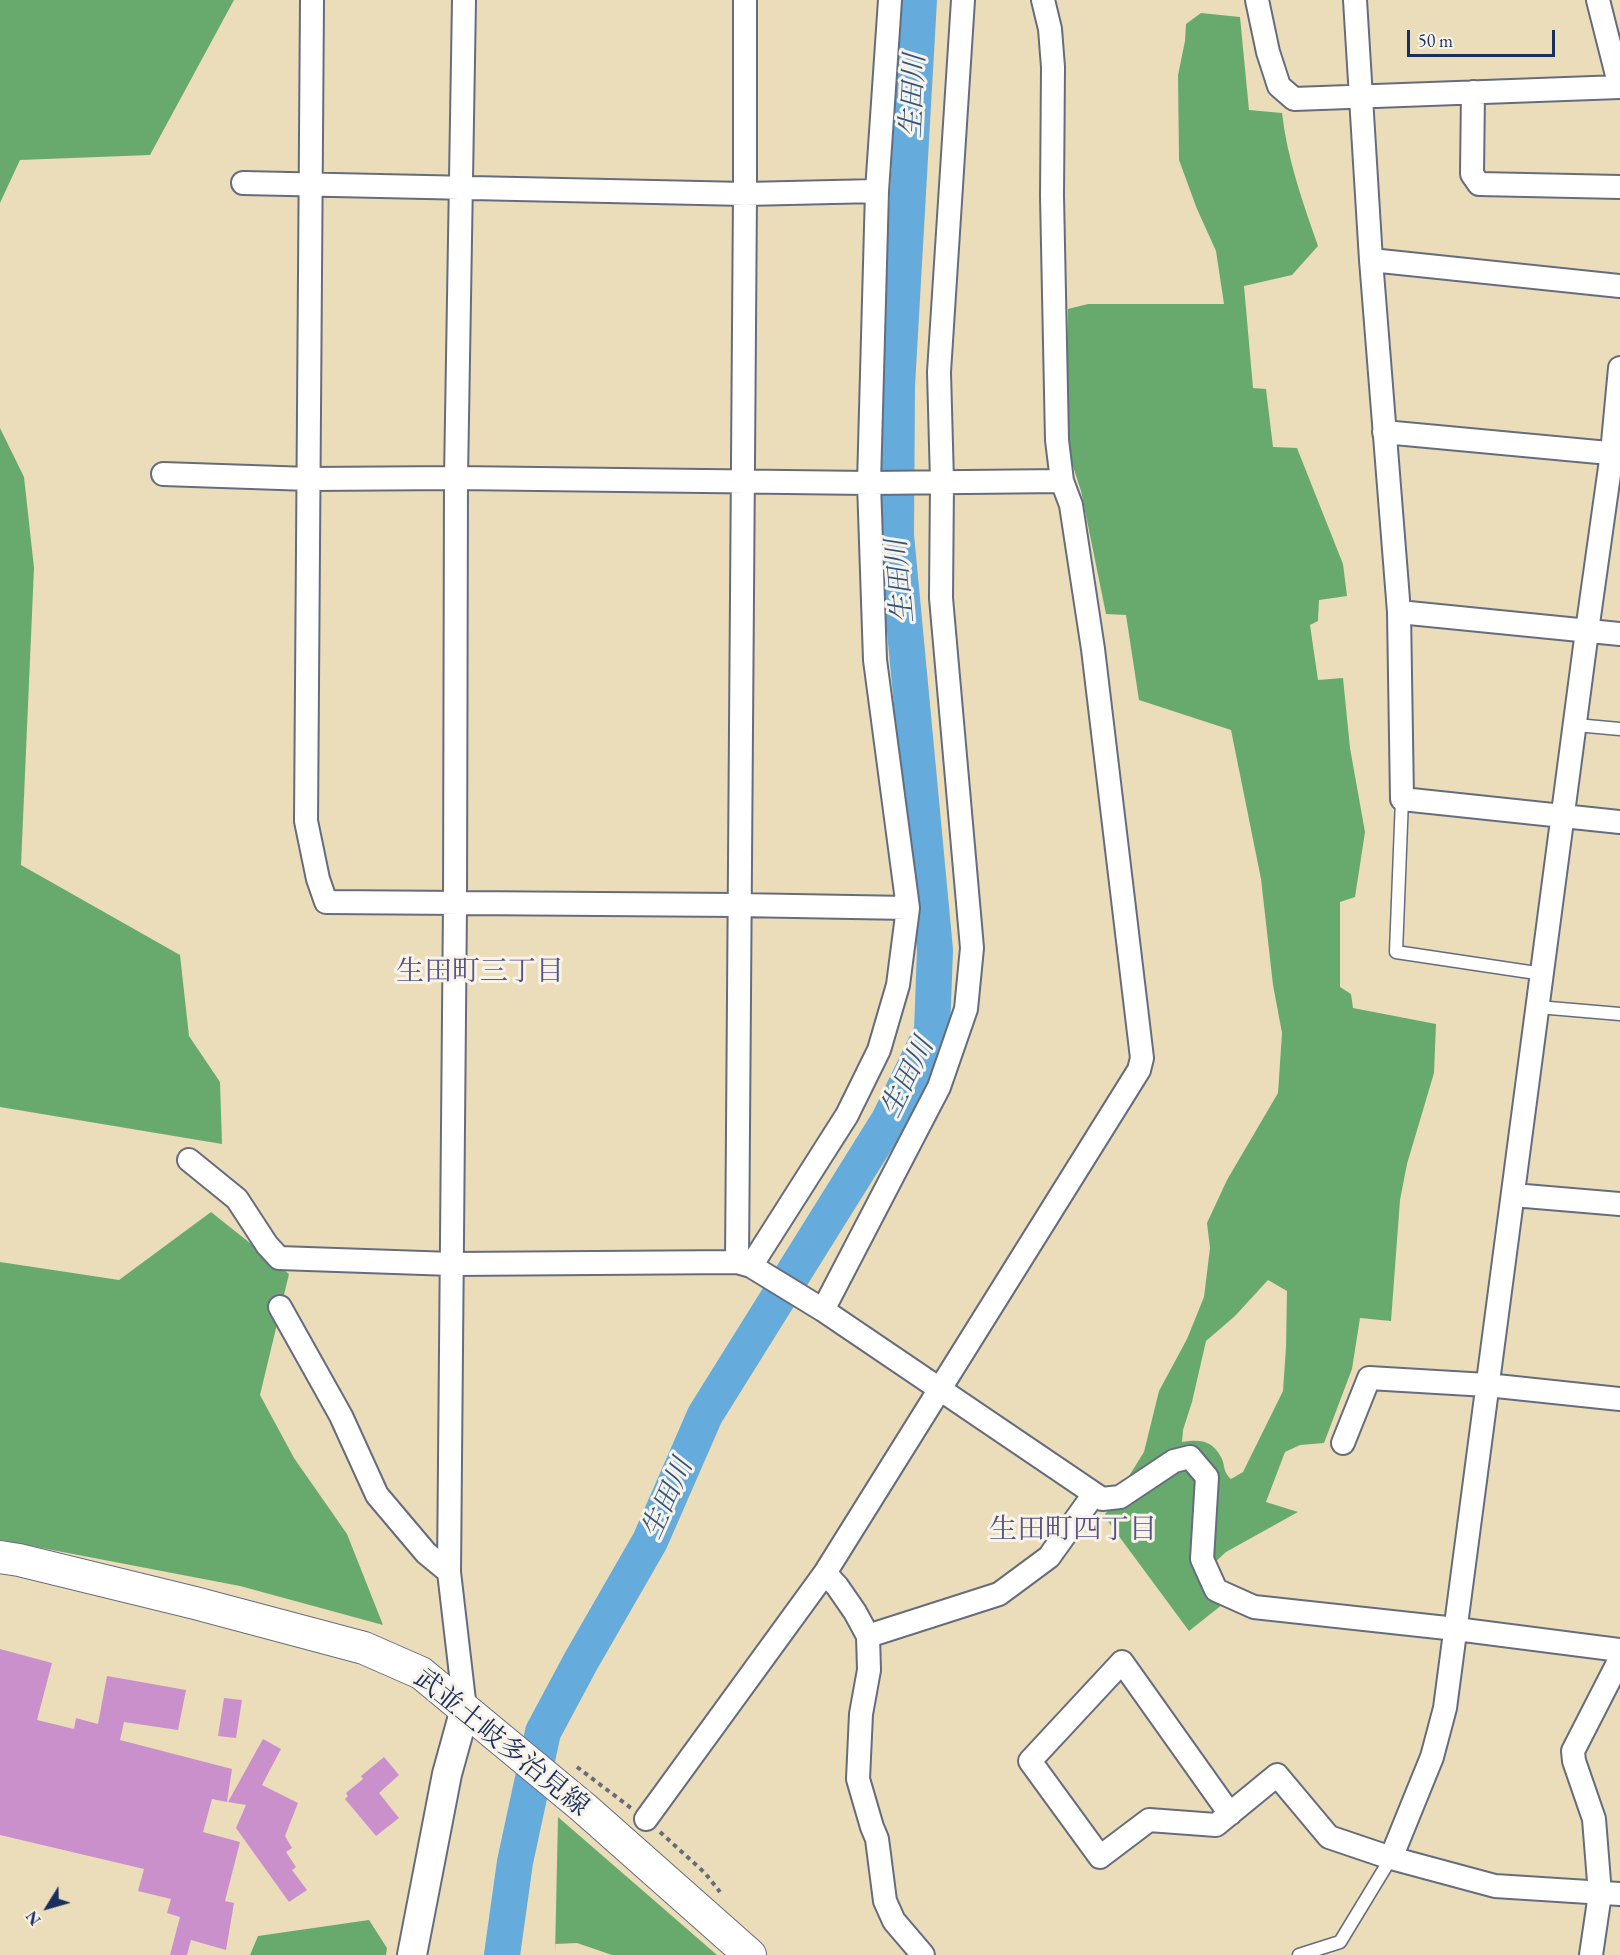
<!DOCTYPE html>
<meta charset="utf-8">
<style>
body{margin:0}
#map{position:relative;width:1620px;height:1955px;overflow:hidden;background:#ebddba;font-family:"EB Garamond",serif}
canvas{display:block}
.north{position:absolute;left:18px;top:1877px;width:60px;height:60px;-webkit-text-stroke:4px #f7f3e8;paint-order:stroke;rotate:233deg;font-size:16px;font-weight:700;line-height:24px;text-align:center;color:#1b2f5e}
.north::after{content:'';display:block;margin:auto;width:21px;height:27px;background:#1b2f5e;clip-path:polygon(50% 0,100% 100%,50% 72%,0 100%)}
.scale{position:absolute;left:1407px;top:30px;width:148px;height:27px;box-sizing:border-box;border:3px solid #1b2f5e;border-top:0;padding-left:8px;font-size:18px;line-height:21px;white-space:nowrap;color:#1b2f5e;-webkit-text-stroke:4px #f7f3e8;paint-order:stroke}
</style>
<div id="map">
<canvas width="1620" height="1955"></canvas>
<div class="north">N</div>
<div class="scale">50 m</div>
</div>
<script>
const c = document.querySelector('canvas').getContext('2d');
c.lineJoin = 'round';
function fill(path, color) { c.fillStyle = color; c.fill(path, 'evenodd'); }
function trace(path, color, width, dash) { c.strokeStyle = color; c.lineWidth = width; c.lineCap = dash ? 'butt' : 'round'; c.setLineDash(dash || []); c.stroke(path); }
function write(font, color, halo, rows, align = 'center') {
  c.font = font + ' "EB Garamond","Noto Serif JP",serif'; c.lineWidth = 6; c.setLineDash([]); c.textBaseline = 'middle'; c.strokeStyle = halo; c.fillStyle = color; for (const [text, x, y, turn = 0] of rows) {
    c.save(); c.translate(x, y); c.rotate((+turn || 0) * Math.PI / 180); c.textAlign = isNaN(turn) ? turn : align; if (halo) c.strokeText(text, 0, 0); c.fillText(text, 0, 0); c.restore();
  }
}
const forest = new Path2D(`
 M 0,0 L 234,0 L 150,155 L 20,160 L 0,203 Z
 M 1201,13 L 1240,17 L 1249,110 L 1282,113 C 1287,158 1303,203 1318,246 L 1292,275 L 1244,286 L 1253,388 L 1266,389 L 1273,447 L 1297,448 L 1343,564 L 1347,596 L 1319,600 L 1318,621 L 1310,625 L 1318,680 L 1343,678 L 1350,748 L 1365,832 L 1355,897 L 1340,902 L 1340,987 L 1351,994 L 1353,1008 L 1436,1024 L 1434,1073 L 1407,1164 L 1400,1200 L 1391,1321 L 1360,1318 L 1352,1369 L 1324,1443 L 1300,1445 L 1285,1452 L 1266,1502 L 1298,1512 L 1226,1552 L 1211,1566 L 1223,1583 L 1237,1593 L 1189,1631 L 1104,1516 L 1144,1452 L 1159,1391 L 1187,1339 L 1204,1297 L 1210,1248 L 1207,1223 L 1227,1180 L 1278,1093 L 1282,1033 L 1273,985 L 1261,879 L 1231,730 L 1139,700 L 1126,615 L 1106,614 L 1081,491 L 1067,448 L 1068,309 L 1088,304 L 1224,304 L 1216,251 L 1197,209 L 1179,160 L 1178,75 L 1185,41 L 1186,24 ZM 1268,1280 L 1287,1291 L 1286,1347 L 1283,1391 L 1243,1472 L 1231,1479 C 1222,1470 1226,1467 1221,1457 C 1212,1440 1200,1439 1182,1442 L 1183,1430 L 1192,1402 L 1206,1341 L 1235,1316 Z
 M 0,428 L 24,477 L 34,568 L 21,865 L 180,955 L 189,1036 L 220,1082 L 222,1144 L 0,1107 Z
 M 211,1212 L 289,1274 L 260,1395 L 294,1458 L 347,1534 L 383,1625 L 240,1586 L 0,1540 L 0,1262 L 119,1280 Z
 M 558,1817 L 717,1955 L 612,1955 L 577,1943 L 555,1944 L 555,1955 Z
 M 369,1920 L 387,1948 L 386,1955 L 250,1955 L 258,1936 Z`);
const river = new Path2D(`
 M 502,1955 L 515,1862 L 543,1732 L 581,1661 L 650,1541 L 705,1415 L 889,1120 L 932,1031 L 935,950 L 896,535 L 897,386 L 919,0`);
const building = new Path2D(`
 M 0,1649 L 52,1663 L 37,1720 L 74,1729 L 76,1718 L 98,1724 L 107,1676 L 186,1690 L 178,1730 L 124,1722 L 120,1740 L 232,1769 L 227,1802 L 212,1799 L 203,1832 L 240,1842 L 225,1901 L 234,1903 L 226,1950 L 191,1940 L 187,1955 L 170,1955 L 180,1917 L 167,1913 L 171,1899 L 138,1891 L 144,1869 L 0,1835 Z
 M 224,1698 L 242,1700 L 236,1738 L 218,1736 Z
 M 263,1739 L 281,1749 L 262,1785 L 298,1803 L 285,1836 L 292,1848 L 286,1852 L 296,1867 L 292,1870 L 307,1890 L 289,1902 L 236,1828 L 246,1805 L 228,1802 Z
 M 384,1757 L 399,1775 L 379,1793 L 399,1818 L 376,1836 L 345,1799 L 348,1796 L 346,1793 L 363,1779 L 361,1776 Z`);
const path = new Path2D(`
 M 577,1767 L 631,1808
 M 660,1832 L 705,1873 L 720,1892`);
const service = new Path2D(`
 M 1576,725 L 1620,729
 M 1402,799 L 1396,952 L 1543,974
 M 1538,1007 L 1620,1014
 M 1299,1955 L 1340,1942 L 1391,1858`);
const minor = new Path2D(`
 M 312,0 L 306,821 L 318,879 L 326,902 L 738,905 L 908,908
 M 464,0 L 456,478 L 455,904 L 449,1572 L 465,1709
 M 1257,0 L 1268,52 L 1279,86 L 1294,99 L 1620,87
 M 1355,0 L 1371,260 L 1399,612 L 1402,799 L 1620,822
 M 1598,0 L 1620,87
 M 1473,92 L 1472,174 L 1479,184 L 1620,187
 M 243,183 L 745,194 L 877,191
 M 1371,260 L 1620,286
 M 1384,432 L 1620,454
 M 163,474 L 309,479 L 456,478 L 869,483 L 1062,481
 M 1399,612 L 1620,634
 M 189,1160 L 237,1199 L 267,1245 L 279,1258 L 452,1264 L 737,1262 L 751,1266 L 823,1310 L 1102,1499 L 1120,1497 L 1174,1461 L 1190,1457 L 1207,1477 L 1202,1559 L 1216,1590 L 1254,1607 L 1456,1629 L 1620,1650
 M 1513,1195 L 1620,1204
 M 737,1262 L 745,194 L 745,0
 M 751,1266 L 847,1115 L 879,1050 L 898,985 L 908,908 L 875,660 L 869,483 L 877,191 L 890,0
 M 280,1307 L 341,1416 L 377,1495 L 426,1553 L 449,1572
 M 823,1310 L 939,1087 L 966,1009 L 972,948 L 941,598 L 942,481 L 939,372 L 963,0
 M 1343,1443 L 1369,1378 L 1487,1385 L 1620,1399
 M 825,1573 L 837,1586 L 855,1612 L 868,1636 L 869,1670 L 861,1714 L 858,1779 L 872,1827 L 877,1839 L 885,1901 L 894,1921 L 923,1955
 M 868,1636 L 999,1594 L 1049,1557 L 1094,1494
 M 1230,1814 L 1122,1662 L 1030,1761 L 1100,1857 L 1149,1820 L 1216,1825 L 1277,1775 L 1329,1837 L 1391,1858 L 1495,1886 L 1620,1894
 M 646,1819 L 825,1573 L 1139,1070 L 1142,1058 L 1093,649 L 1071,505 L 1062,481 L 1057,440 L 1052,196 L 1053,67 L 1050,29 L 1043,0
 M 1391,1858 L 1432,1757 L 1445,1708 L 1587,631 L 1612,453 L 1620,368
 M 1591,1955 L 1600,1894 L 1594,1819 L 1574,1761 L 1573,1751 L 1617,1665 L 1620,1651`);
const tertiary = new Path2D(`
 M 412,1955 L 447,1774 L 465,1709`);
const secondary = new Path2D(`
 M 0,1557 L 19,1560 L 195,1603 L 364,1648 L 421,1673 L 584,1808 L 750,1955`);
const streetNames = [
 ["武並土岐多治見線",501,1743,39]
];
const waterNames = [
 ["生田川",914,96,-87],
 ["生田川",901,581,-95],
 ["生田川",908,1078,-64],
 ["生田川",668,1499,-66]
];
const neighbourhoodNames = [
 ["生田町三丁目",480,972],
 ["生田町四丁目",1073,1530]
];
fill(forest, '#68aa6e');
trace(river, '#65abdb', 36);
fill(building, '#c990cc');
trace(service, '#646c7e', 15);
trace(minor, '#646c7e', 26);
trace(tertiary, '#646c7e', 32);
trace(secondary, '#646c7e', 34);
trace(path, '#646c7e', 4, [4.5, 4.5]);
trace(service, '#fff', 12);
trace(minor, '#fff', 22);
trace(tertiary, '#fff', 28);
trace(secondary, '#fff', 32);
write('27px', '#1b2f5e', '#f7f3e8', streetNames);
write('italic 28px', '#315484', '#f7f3e8', waterNames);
write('28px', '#585184', '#f7f3e8', neighbourhoodNames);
</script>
